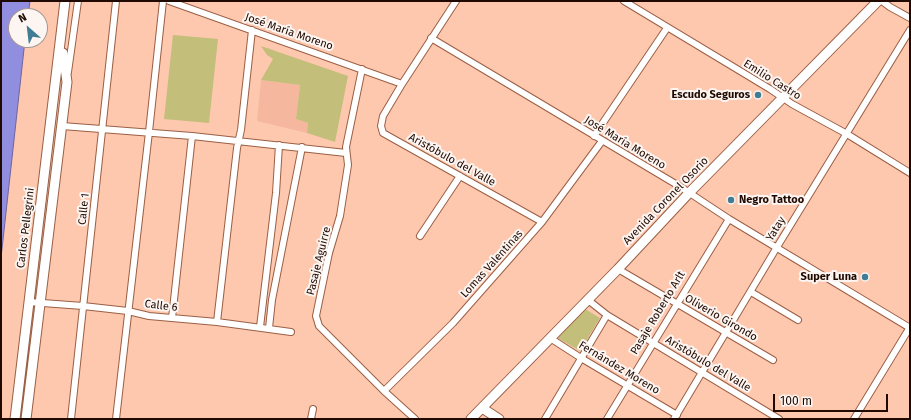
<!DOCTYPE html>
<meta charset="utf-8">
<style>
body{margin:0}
#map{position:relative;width:911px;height:420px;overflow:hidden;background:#fec8af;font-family:"Fira Sans",sans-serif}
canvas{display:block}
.frame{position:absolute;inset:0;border:2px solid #1f0901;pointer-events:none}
.north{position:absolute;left:8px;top:8px;width:40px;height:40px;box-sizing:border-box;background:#fcf5f1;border:1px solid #a49791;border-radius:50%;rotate:332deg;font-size:11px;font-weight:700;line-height:16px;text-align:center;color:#1f0901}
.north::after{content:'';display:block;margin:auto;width:14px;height:18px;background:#407d94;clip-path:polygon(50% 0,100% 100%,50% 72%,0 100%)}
.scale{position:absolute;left:773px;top:394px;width:115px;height:18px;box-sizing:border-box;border:2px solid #1f0901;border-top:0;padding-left:5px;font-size:12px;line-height:14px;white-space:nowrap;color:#1f0901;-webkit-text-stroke:3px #fcf5f1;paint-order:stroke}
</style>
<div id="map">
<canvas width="911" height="420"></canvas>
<div class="frame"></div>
<div class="north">N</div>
<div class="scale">100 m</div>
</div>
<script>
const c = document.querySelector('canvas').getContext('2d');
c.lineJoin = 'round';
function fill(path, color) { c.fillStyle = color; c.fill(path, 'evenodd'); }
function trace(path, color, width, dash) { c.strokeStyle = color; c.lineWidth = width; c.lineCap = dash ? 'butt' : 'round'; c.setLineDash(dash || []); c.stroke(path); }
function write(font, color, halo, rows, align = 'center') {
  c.font = font + ' "Fira Sans",sans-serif'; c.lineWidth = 4; c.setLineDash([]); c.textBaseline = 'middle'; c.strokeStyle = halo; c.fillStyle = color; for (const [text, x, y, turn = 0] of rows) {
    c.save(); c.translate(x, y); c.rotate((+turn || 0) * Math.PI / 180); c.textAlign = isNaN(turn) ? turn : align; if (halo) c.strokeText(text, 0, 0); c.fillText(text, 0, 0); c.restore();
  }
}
const built = new Path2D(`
 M 261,80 L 300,85 L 296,119 L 308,123 L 307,133 L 257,121 Z`);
const green = new Path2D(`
 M 173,35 L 218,39 L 209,123 L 164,119 Z
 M 261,46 L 348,76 L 335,142 L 307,133 L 308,123 L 296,119 L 300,85 L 261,80 L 273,59 L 267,55 Z
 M 585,309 L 600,318 L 580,351 L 556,337 Z`);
const water = new Path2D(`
 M 1,1 L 30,1 L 28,16 L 16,16 L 16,40 L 25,40 L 1,258 Z`);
const street = new Path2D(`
 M 169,1 L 402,84
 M 456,1 L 402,84 L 383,116 L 381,126 L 383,133 L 542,222
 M 624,1 L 770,89 L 792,104 L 847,134 L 910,173
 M 882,1 L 890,7 L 910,18
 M 431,38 L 679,186 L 729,219 L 910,328
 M 362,69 L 346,147 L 348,165 L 340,216 L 329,253 L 316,316 L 319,326 L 384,391 L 415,419
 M 68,72 L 78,1
 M 62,126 L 192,136
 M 594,136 L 667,28
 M 420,236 L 460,176
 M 618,269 L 773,360
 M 751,292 L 798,320
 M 588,300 L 607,315 L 779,419
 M 29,302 L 83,306 L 128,311 L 149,316 L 217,322 L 291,332
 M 172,318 L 192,136 L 346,153
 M 217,322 L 237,148 L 241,130 L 252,30
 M 260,327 L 276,193 L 279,145
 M 269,328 L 272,300 L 302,147
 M 550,338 L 581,358 L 677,415
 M 384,391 L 453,323 L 542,222 L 602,141
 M 71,419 L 116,1
 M 116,419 L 149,132 L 163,1
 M 311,419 L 313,409
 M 545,419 L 607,315
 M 607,419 L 729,219
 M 674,419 L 777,247 L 910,30
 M 854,419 L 910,327`);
const secondary = new Path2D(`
 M 482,408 L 499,419
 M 15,419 L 65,1
 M 26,419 L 67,82 L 63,53
 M 471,419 L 618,269 L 689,193 L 878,1`);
const markers = [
 [758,95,4,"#407d94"],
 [731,200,4,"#407d94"],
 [865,277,4,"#407d94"]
];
const streetNames = [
 ["José María Moreno",289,32,19],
 ["Emilio Castro",772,80,32],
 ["José María Moreno",625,143,31],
 ["Aristóbulo del Valle",452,160,29],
 ["Avenida Coronel Osorio",666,201,-46],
 ["Calle 1",84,209,-84],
 ["Carlos Pellegrini",26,228,-83],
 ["Yatay",776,229,-58],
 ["Pasaje Aguirre",319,261,-76],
 ["Lomas Valentinas",492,264,-48],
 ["Calle 6",161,306,7],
 ["Pasaje Roberto Arlt",658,313,-59],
 ["Oliverio Girondo",721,318,30],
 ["Aristóbulo del Valle",708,364,31],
 ["Fernández Moreno",619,368,31]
];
const poiNames = [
 ["Escudo Seguros",750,95],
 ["Negro Tattoo",739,200,"left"],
 ["Super Luna",857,277]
];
fill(built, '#f5b89f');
fill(green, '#c3be7a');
fill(water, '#918ddf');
trace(water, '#6f659c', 1);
trace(street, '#9b5f44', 8);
trace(secondary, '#9b5f44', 11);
trace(street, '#fff', 6);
trace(secondary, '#fff', 9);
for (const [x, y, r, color] of markers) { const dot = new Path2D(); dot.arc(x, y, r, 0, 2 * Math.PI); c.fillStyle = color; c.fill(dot); trace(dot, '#fcf5f1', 1.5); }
write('11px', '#1f0901', '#fcf5f1', streetNames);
write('bold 11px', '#1f0901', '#fcf5f1', poiNames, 'right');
</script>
